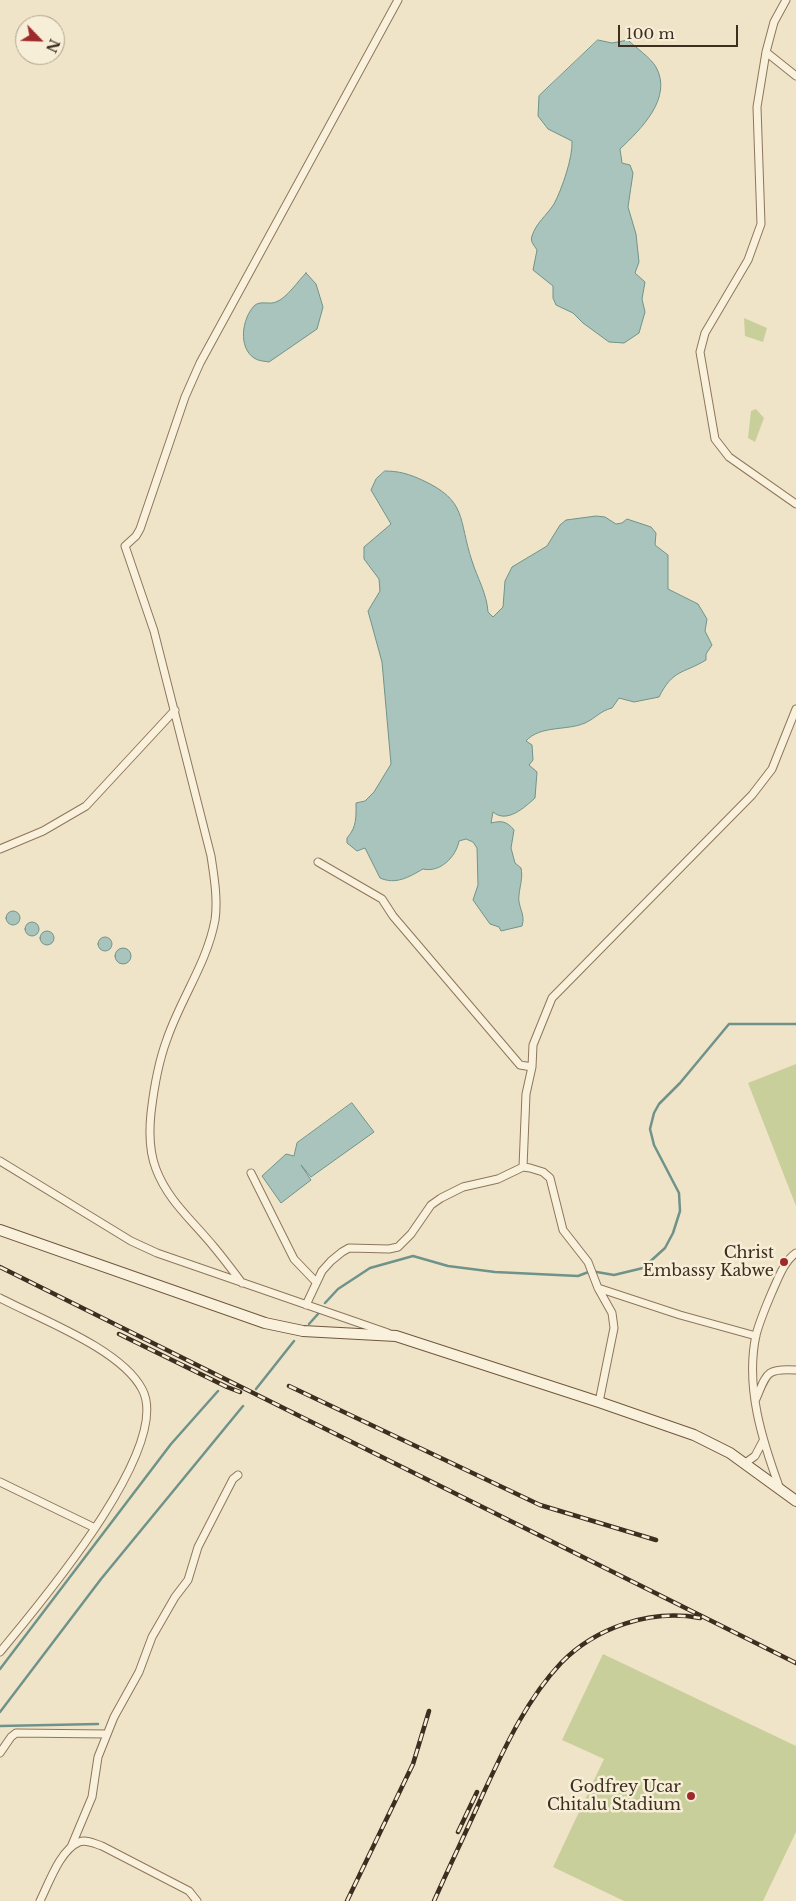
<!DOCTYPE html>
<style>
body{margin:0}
#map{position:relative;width:796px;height:1901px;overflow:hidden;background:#f0e4c8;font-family:"Libre Baskerville",serif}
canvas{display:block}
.north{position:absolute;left:15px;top:15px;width:50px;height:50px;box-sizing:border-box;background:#f7eed8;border:1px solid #ada18e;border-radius:50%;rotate:114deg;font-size:14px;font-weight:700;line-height:20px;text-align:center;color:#3d2e20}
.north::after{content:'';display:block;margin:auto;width:18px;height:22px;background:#9e2a2b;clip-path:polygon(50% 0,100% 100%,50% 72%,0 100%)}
.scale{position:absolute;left:618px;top:25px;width:120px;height:22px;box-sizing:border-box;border:2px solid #3d2e20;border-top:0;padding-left:6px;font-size:15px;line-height:18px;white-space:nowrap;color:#3d2e20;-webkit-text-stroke:4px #f7eed8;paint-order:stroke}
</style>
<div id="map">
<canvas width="796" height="1901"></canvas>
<div class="north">N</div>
<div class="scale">100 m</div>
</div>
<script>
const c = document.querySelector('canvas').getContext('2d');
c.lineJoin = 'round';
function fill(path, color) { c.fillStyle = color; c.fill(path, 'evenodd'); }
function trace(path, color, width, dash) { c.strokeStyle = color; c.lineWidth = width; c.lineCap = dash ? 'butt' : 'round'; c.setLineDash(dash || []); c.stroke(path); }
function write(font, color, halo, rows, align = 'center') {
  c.font = font + ' "Libre Baskerville",serif'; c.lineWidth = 5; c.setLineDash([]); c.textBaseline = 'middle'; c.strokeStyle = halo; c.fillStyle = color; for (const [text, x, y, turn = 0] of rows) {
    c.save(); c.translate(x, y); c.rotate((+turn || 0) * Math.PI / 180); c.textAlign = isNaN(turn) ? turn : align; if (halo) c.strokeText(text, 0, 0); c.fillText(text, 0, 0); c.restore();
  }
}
const green = new Path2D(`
 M 744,318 L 767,328 L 763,342 L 745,336 Z
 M 756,409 L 764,418 L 755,442 L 748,438 L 751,411 Z
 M 796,1064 L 796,1206 L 748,1083 Z
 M 603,1654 L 796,1746 L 796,1832 L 763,1901 L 624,1901 L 553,1867 L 604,1759 L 562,1740 Z`);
const water = new Path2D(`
 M 598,40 L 612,43 L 628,40 C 636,48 650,57 656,67 C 673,98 641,129 620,149 L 622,163 L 630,165 L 633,173 L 628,207 L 636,234 L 639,262 L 635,273 L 645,282 L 642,299 L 645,312 L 639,333 L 624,343 L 609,342 L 583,323 L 573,313 L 556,305 L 553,298 L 553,286 L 533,270 L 537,250 C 534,245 530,242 532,236 C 536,223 547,215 554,204 C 562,189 573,157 572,141 L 548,129 L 538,116 L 539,96 Z
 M 306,273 L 316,284 L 323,307 L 317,329 L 269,362 C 264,361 258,361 254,358 C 238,347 242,319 254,306 C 260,300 269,305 276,302 C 287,298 298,281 306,273 Z
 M 385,471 C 399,471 409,474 422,480 C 468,501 458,519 472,561 C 477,577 487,594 488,612 L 493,617 L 503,607 L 505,581 L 512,567 L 547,546 L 560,525 L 566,520 L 596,516 L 605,517 L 616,524 L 622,523 L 627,519 L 651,527 L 656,533 L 655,545 L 668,555 L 668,589 L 698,604 L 707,619 L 705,631 L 712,645 L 706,654 L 706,660 C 683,674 673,669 659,697 L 634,702 L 619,698 L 612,708 C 600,711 596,718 585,723 C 567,731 540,725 526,741 L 532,745 L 533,760 L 529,765 L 537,772 L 535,798 C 525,807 507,824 493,812 L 491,823 C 500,821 506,820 514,830 L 511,848 L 515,863 L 521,868 C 523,878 520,885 519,895 C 517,906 526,914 522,926 L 501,931 L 499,927 L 490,924 L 473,900 L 478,885 L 477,848 L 473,842 L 466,839 L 459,841 C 456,857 440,873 423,869 C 409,877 396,885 380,878 L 365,848 L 357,851 L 347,843 L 347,838 C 357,827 356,817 356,803 L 365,801 L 374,792 L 391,764 L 382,662 L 368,611 L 380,591 L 379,579 L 364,559 L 364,547 L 391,524 L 371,490 L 376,479 Z
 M6 918a7 7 0 1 1 14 0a7 7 0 1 1-14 0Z
 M25 929a7 7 0 1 1 14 0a7 7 0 1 1-14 0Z
 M40 938a7 7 0 1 1 14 0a7 7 0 1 1-14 0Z
 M98 944a7 7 0 1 1 14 0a7 7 0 1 1-14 0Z
 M115 956a8 8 0 1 1 16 0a8 8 0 1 1-16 0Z
 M 352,1103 L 374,1132 L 311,1177 L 301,1165 L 311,1180 L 281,1203 L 262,1176 L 286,1154 L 294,1156 L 297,1143 Z`);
const stream = new Path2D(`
 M 325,1303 L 338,1289 L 370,1268 L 413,1256 L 448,1266 L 495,1272 L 578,1276 L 591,1271 L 614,1275 L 643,1268 L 665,1248 L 673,1233 L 680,1211 L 679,1193 L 654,1145 L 650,1129 L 654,1113 L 659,1104 L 680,1083 L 729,1024 L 796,1024
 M 309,1324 L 318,1314
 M 256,1389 L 294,1341
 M 0,1669 L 171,1444 L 218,1391
 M 0,1712 L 101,1579 L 243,1406
 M 0,1726 L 98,1724`);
const street = new Path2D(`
 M 786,0 L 774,22 L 766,52 L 757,107 L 761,224 L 748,260 L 705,333 L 700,352 L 715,439 L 729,457 L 796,504
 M 766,52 L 796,76
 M 0,849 L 43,831 L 86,806 L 175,710
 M 318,862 L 382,899 L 393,916 L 520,1065 L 532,1067
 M 0,1161 L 131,1241 L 157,1253 L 388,1333
 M 523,1167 L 526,1094 L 532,1067 L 533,1045 L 552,998 L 752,795 L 772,769 L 796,709
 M 251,1173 L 294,1259 L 316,1282
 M 242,1283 C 233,1271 224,1259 214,1247 C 193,1221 168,1201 156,1169 C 149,1151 149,1132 151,1113 C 154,1087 158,1063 167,1039 C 181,998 207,963 215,920 C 218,899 214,876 211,856 L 154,631 L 125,546 L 136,536 L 140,529 L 185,397 L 200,363 L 398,0
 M 598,1288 L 680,1315 L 756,1336
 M 0,1298 C 40,1319 121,1349 142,1389 C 174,1447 37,1607 0,1652
 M 306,1305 L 322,1271 L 331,1261 L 342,1252 L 349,1248 L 389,1249 L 398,1247 L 411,1234 L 431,1205 L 441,1198 L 463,1187 L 498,1179 L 523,1167 L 530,1168 L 543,1172 L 550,1178 L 563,1230 L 588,1262 L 598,1288 L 612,1313 L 614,1328 L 599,1402
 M 756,1399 C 767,1373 766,1368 796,1370
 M 744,1464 L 755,1456 L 763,1441
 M 0,1482 L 95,1528
 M 780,1489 C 762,1440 745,1387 756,1335 C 760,1320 766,1306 772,1292 C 778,1279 784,1261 796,1253
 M 0,1753 L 11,1737 L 16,1733 L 107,1734
 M 71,1847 L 92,1797 L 98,1757 L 114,1717 L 139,1672 L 152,1637 L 175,1597 L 188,1580 L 198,1547 L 233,1479 L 238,1475
 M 40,1901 C 49,1883 60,1850 79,1842 C 87,1839 95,1844 102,1846 L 189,1891 L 197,1901`);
const secondary = new Path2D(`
 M 0,1230 L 265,1323 L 303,1331 L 396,1336 L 599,1402 L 694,1435 L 730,1453 L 796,1501`);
const rail = new Path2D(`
 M 0,1267 L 796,1663
 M 119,1334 L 227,1387 L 240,1392
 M 289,1386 L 540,1505 L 656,1540
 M 458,1832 L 477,1792
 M 347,1901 L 413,1764 L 429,1711
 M 434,1901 C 450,1865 467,1830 483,1794 C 504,1749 526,1700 561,1663 C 596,1627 651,1609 700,1618`);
const markers = [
 [784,1262,5,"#9e2a2b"],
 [691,1796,5,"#9e2a2b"]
];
const poiNames = [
 ["Christ",774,1253],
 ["Embassy Kabwe",774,1271],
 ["Godfrey Ucar",681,1787],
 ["Chitalu Stadium",681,1805]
];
fill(green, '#c9cf9b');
fill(water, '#a9c4bc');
trace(water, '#6f938a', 1);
trace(stream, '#6f938a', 2.5);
trace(street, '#8d765c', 9);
trace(secondary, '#6f573f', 12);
trace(street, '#faf1dc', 7);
trace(secondary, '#faf1dc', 10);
trace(rail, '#3d2e20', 4.5);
trace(rail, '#f7eed8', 2.5, [8]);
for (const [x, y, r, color] of markers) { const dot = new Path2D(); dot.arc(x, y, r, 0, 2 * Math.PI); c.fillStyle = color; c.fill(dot); trace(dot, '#f7eed8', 2); }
write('16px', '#3d2e20', '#f7eed8', poiNames, 'right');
</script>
